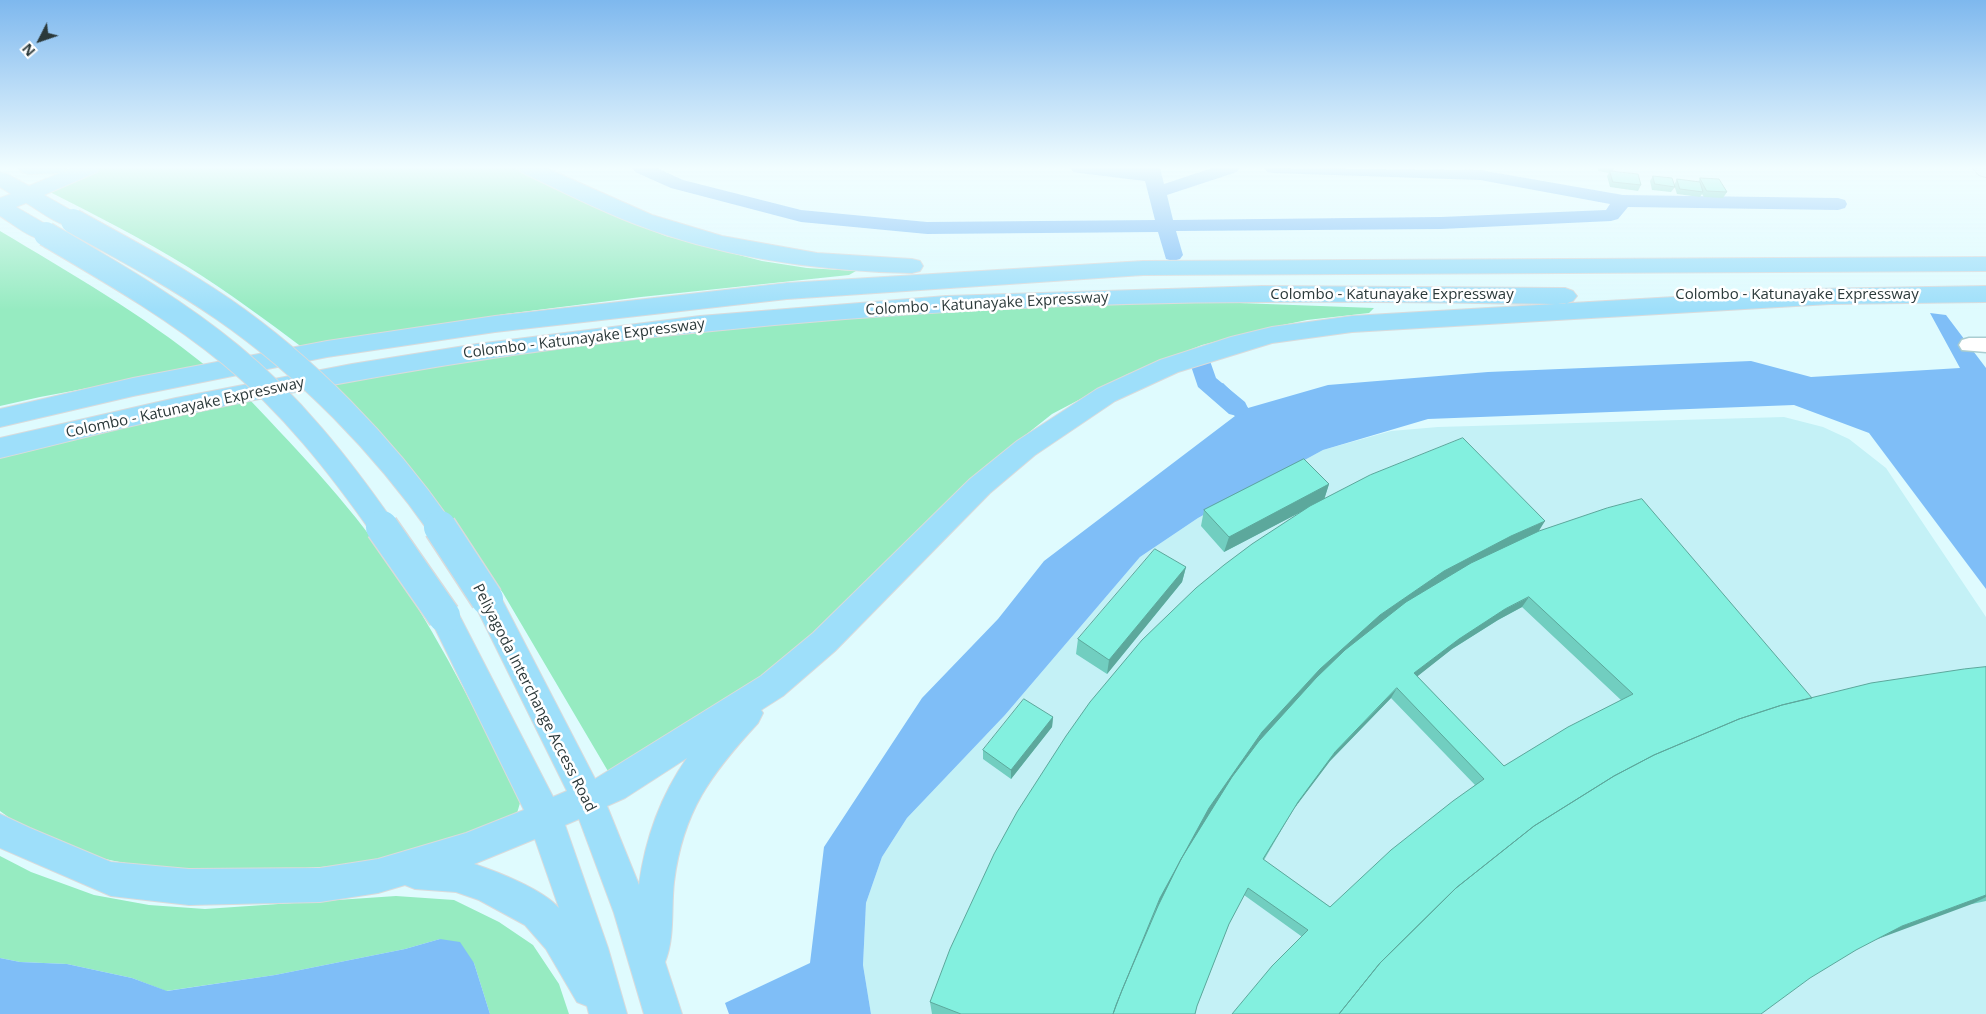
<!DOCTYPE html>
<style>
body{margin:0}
#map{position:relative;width:1986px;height:1014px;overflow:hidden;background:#dffbfe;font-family:"Open Sans",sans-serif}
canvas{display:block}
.north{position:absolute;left:15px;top:15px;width:50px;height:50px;-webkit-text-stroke:4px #fff;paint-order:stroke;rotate:229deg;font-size:14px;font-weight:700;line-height:20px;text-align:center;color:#2b393a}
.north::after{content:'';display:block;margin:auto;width:18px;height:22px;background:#2b393a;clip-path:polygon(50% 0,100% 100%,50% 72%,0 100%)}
</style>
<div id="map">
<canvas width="1986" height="1014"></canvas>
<div class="north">N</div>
</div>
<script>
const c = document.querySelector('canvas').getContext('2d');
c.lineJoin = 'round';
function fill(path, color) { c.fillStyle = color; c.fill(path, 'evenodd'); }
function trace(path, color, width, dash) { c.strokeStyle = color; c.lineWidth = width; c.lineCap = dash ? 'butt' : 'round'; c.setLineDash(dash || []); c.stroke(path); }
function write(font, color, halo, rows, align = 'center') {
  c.font = font + ' "Open Sans",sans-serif'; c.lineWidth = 5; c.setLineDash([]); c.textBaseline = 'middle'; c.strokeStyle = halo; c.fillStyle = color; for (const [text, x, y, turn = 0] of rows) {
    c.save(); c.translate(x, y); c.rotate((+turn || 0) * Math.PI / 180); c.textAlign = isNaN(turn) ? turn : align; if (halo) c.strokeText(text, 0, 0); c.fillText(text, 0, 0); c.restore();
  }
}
const built = new Path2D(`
 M 1784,417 L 1823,427 L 1849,439 L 1886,468 L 1986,617 L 1986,1014 L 871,1014 L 863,965 L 866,903 L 882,857 L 907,818 L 1005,715 L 1140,557 L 1198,518 L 1323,450 L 1391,431 L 1438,427 Z`);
const green = new Path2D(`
 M 101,168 L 514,168 L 608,212 L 666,236 L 762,261 L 807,268 L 856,271 L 849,275 L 641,297 L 505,314 L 303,348 C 266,320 228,292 188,267 C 143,239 95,215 48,191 L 70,179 Z
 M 0,231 C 70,273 142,314 206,366 L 40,397 L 0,406 Z
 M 1213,302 L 1374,308 L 1369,313 L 1307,320 L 1273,327 L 1202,345 L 1128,374 L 1052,414 L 964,484 L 778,672 L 612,778 L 503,593 L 471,548 L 327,382 L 663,332 L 1042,304 Z
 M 249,399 C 302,455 357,512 398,576 C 445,649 484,726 520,803 L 515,820 C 483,831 451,844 418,852 C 356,867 294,870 230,870 C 182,870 131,868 84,853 C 55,845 24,829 0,811 L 0,456 Z
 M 0,856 L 31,872 L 94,895 L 149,905 L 205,909 L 396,896 L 454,900 L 499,922 L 533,945 L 559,984 L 569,1014 L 490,1014 L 474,963 L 440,939 L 405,949 L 275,975 L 166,991 L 132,978 L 67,964 L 20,962 L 0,958 Z`);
const water = new Path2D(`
 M 1930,313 L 1946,315 L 1986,368 L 1986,589 L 1869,433 L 1794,405 L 1428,419 L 1323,450 L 1198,518 L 1140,557 L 1005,715 L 907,818 L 882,857 L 866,903 L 863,965 L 871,1014 L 729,1014 L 725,1003 L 810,963 L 824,847 L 922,698 L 998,619 L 1044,561 L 1235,416 L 1207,392 L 1223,383 L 1248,408 L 1328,385 L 1488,372 L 1751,361 L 1811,377 L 1960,368 Z
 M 440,939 L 460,942 L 474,963 L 490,1014 L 0,1014 L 0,958 L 20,962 L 67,964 L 132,978 L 167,991 L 275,975 L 405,949 Z`);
const canal = new Path2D(`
 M 632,168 L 657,168 L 683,180 L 801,210 L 927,222 L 1155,220 L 1145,181 L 1079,173 L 1073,172 L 1070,168 L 1160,168 L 1164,184 L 1212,168 L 1240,168 L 1237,172 L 1167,195 L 1173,220 L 1441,217 L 1606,210 L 1610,204 L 1480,180 L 1273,173 L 1267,172 L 1264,168 L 1480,170 L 1623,195 L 1838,198 L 1845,200 L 1847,204 L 1845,208 L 1838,210 L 1628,207 L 1618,219 L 1611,221 L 1441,229 L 1176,231 L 1183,255 L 1180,259 L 1173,261 L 1166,259 L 1158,232 L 927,234 L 801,222 L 671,188 L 635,172 Z
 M 1202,359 L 1210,361 L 1216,378 L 1245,402 L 1248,408 L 1245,414 L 1237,416 L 1229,414 L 1198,387 L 1191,366 L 1194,361 Z`);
const street = new Path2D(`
 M 1969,338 L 1986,338 L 1986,352 L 1962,350 L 1959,345 L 1962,340 Z`);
const secondary = new Path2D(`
 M 1973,168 L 1986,168 L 1986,177 L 1979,175 Z`);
const highway = new Path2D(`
 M 19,168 L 66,168 L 64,172 L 71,168 L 100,168 L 97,172 L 44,195 L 81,216 L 84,221 L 81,226 C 62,230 42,212 26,203 L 16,207 L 54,229 L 57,234 L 54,239 C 35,244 15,225 0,216 L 0,198 L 11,194 L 0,187 L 0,172 L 7,174 L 29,186 L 60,173 L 29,174 L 22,172 Z
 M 518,168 L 546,168 L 652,215 L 722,236 L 817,253 L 912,259 L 920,261 L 923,266 L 920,271 L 912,273 C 818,271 723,258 635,224 C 596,209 559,190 521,172 Z
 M 1986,257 L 1986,271 L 1143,275 L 787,299 L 495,332 L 327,357 L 133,396 L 0,427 L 0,409 L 133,378 L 327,341 L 495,316 L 787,283 L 1143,261 Z
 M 1262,286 L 1565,288 L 1573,291 L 1577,296 L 1573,301 L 1565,304 C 1465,303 1364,301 1264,302 C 1076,302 888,313 702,332 C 526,349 350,379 177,416 C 118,428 59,444 0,458 L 0,438 L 176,398 L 352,364 L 477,344 L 700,316 L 946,296 Z
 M 1986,286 L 1986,302 L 1830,304 L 1352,332 L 1272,343 L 1178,372 L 1115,401 L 1035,455 L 990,493 L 835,651 L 783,696 L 761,710 L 763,713 L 758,723 C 711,774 683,811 674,882 C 671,908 675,938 665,962 L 682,1014 L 644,1014 L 614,913 L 579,819 L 565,825 L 608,948 L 627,1014 L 589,1014 L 587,1006 L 577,1002 L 546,949 L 525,925 L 479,900 L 456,892 L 415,889 L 405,885 L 378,893 L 320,902 L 189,905 L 111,896 L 0,848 L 0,814 L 30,828 L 111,862 L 189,869 L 320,868 L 378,859 L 466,833 L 524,810 L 429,616 L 433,607 L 444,604 L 455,607 L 553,797 L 567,791 L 472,599 L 477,590 L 487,587 L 497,590 L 595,779 L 761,676 L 813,633 L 970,479 L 1017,441 L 1097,389 L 1160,360 L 1231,337 L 1272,327 L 1352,316 L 1810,289 ZM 687,758 C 661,795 645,840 639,885 L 607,806 L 625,798 ZM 535,839 L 559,908 C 542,889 498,872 474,864 Z`);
const highwayBridgeFar1 = new Path2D(`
 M 73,221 C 124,249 175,276 223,309 C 307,367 383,445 441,528
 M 46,234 C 109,271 174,308 231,355 C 290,403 339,465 383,528`);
const highwayBridge = new Path2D(`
 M 382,527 L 444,616
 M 440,527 L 487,599`);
const wall = new Path2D(`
 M 1598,168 L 1614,168 L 1613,171 L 1641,185 L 1638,191 L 1610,187 L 1607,176 L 1609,173 L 1598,171 Z
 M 1653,176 L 1675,187 L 1671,192 L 1652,190 L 1650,181 Z
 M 1700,178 L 1727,192 L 1723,198 L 1704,197 L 1702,194 L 1700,197 L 1677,194 L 1674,185 L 1677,179 L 1698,182 Z
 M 1329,484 L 1324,499 L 1539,531 L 1812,698 L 1986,667 L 1986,901 L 1972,904 L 1301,936 L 1244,895 L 1229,924 L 1197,1006 L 1195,1014 L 932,1014 L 930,1002 L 1302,511 L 1224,552 L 1201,526 L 1204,510 ZM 1522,607 L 1621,700 L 1504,766 L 1417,676 L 1452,649 L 1498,620 ZM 1391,698 L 1475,785 L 1330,907 L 1264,860 L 1293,810 L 1330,761 Z
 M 1186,567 L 1182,582 L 1107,674 L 1076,654 L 1078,639 Z
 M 1053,717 L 1052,727 L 1011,779 L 983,759 L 983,750 Z`);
const shadedWall = new Path2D(`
 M 1329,484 L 1324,500 L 1224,552 L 1229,537 Z
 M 1545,521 L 1532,542 L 1155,913 L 1160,898 L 1209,808 L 1262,732 L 1320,669 L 1380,615 L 1444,571 L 1511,536 Z
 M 1186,567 L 1182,582 L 1107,674 L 1109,660 Z
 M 1529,597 L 1522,607 L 1498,620 L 1452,649 L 1409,683 L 1414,673 L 1459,639 L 1505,609 Z
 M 1397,688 L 1391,698 L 1330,761 L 1293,810 L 1259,867 L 1298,802 L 1335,752 Z
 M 1053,717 L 1052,727 L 1011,779 L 1011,770 Z
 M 1986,895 L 1986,897 L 1972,904 L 1875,940 L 1902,926 Z`);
const building = new Path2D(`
 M 1610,171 L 1638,174 L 1641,185 L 1613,182 Z
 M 1653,176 L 1672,178 L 1675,187 L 1655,184 Z
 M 1700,178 L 1719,179 L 1727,192 L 1707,191 Z
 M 1677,179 L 1700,182 L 1703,192 L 1680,189 Z
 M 1463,438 L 1545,521 L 1511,536 L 1444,571 L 1380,615 L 1320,669 L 1262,732 L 1209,808 L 1160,898 L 1116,1005 L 1113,1014 L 961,1014 L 930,1002 L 950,949 L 994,854 L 1017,812 L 1066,736 L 1090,702 L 1142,640 L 1196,588 L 1224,565 L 1252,544 L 1310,506 L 1370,475 Z
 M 1304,459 L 1329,484 L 1229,537 L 1204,510 Z
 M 1642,499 L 1812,698 L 1782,705 L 1739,719 L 1654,755 L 1614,776 L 1534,826 L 1456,888 L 1380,963 L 1339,1014 L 1232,1014 L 1272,966 L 1308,930 L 1248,888 L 1229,924 L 1197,1006 L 1195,1014 L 1113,1014 L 1122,990 L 1158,906 L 1181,859 L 1232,777 L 1259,741 L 1316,678 L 1345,650 L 1406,602 L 1471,563 L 1539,531 L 1607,508 ZM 1529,597 L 1633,694 L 1568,727 L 1504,766 L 1414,673 L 1459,639 L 1505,609 ZM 1397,688 L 1484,779 L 1453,801 L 1391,850 L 1330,907 L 1263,859 L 1298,802 L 1335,752 Z
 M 1155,549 L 1186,567 L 1109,660 L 1078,639 Z
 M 1986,667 L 1986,895 L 1902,926 L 1856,950 L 1810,978 L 1761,1014 L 1339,1014 L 1380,963 L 1456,888 L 1534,826 L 1614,776 L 1654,755 L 1739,719 L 1782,705 L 1871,683 L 1964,669 Z
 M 1024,699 L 1053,717 L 1011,770 L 983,750 Z`);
const streetNames = [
 ["Colombo - Katunayake Expressway",1392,295],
 ["Colombo - Katunayake Expressway",1797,295],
 ["Colombo - Katunayake Expressway",987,304,-3],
 ["Colombo - Katunayake Expressway",584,339,-7],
 ["Colombo - Katunayake Expressway",185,408,-12],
 ["Peliyagoda Interchange Access Road",534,698,63]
];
fill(built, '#c4f1f6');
fill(green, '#96ebc1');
fill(water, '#7fbef7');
fill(canal, '#7fbef7');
trace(street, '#aacdd1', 3);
trace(secondary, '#aacdd1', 2);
trace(highway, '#d9dbdc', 2);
fill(street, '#fff');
fill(secondary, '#e2f5fe');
fill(highway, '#9edffa');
trace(highwayBridgeFar1, '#d9dbdc', 26, []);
trace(highwayBridge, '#d9dbdc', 35, []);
trace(highwayBridgeFar1, '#9edffa', 24);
trace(highwayBridge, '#9edffa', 32);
fill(wall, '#71cec0');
fill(shadedWall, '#5ca89c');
fill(building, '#83f0df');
trace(building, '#5ca89c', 1);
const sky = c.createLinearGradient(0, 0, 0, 310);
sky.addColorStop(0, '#7eb8ee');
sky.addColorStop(0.54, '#f1fdff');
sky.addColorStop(1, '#f1fdff00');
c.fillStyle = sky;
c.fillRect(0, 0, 1986, 310);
write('15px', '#2b393a', '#fff', streetNames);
</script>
